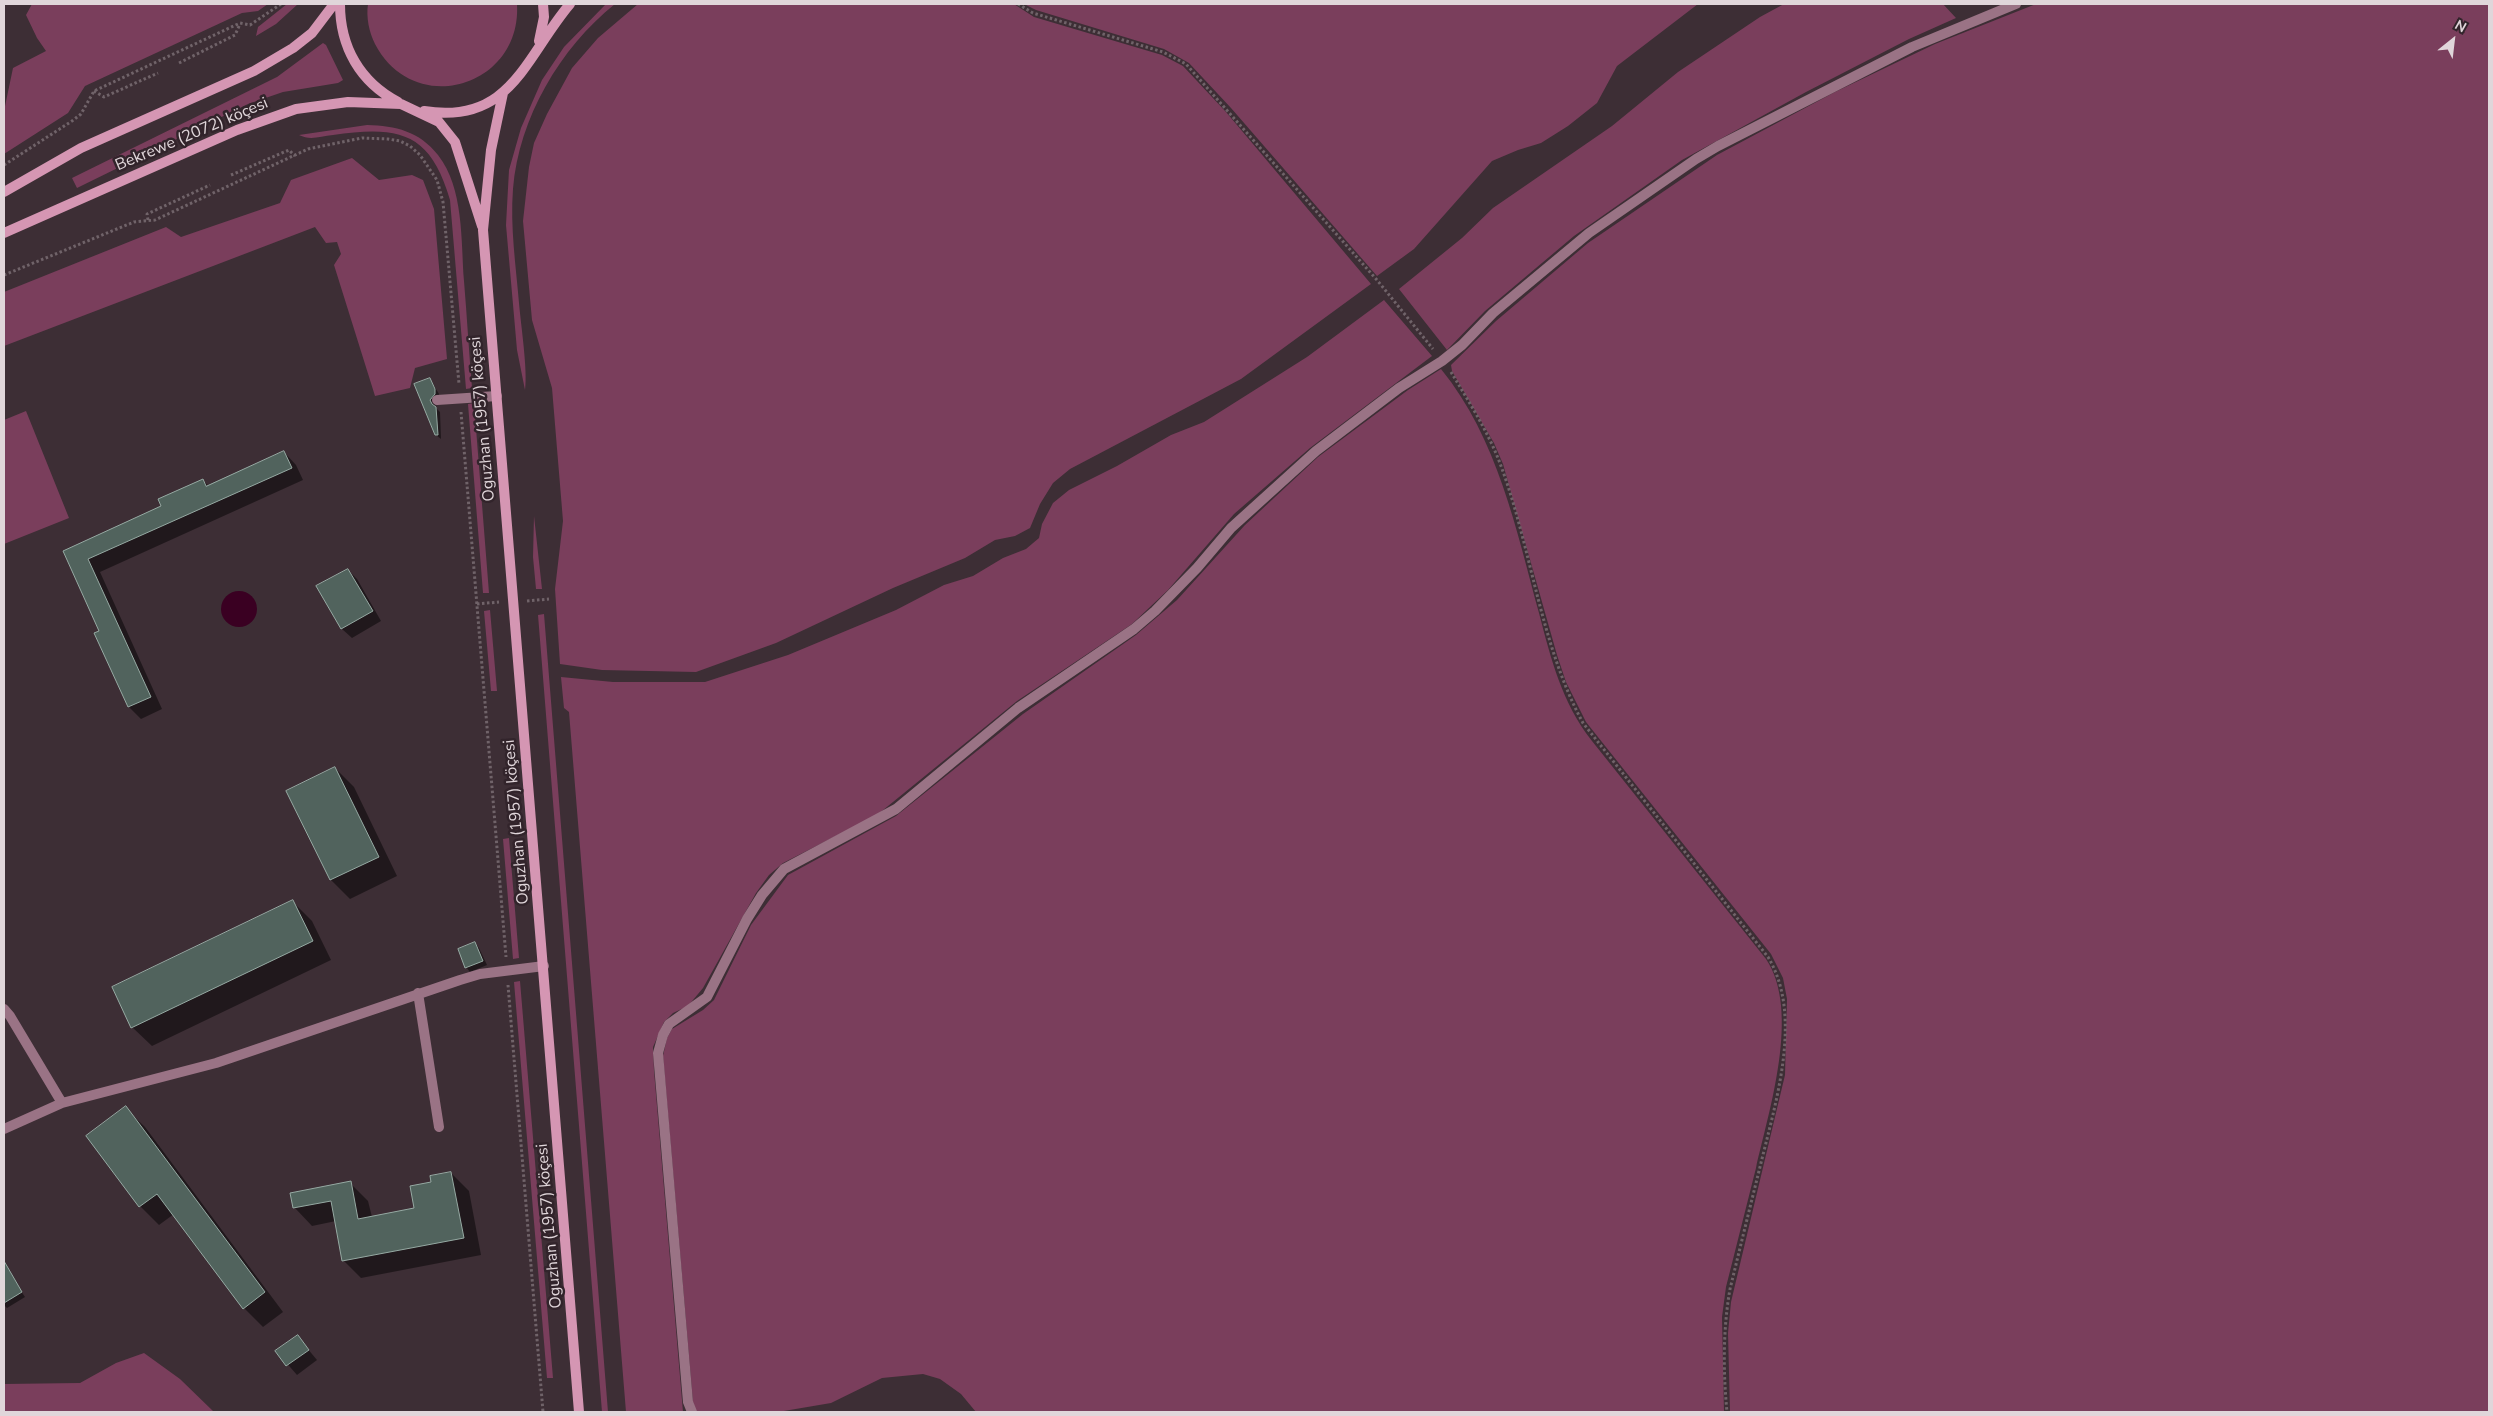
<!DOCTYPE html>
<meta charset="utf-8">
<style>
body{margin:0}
#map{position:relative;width:2493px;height:1416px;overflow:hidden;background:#3d2e35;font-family:"Nunito Sans",sans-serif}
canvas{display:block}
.frame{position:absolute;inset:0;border:5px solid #e0d6da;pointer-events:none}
.north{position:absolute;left:2428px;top:15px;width:50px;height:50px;-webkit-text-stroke:4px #32242b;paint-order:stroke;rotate:29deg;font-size:14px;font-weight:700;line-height:20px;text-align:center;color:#e0d6da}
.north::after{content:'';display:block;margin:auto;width:18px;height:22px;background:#e0d6da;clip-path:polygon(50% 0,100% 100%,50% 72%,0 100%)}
</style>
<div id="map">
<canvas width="2493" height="1416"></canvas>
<div class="frame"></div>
<div class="north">N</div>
</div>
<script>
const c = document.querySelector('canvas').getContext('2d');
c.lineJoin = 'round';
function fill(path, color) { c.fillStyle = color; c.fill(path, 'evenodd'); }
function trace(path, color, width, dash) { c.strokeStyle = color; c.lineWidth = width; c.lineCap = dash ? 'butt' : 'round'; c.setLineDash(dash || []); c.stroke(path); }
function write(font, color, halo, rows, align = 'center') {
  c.font = font + ' "Nunito Sans",sans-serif'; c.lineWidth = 5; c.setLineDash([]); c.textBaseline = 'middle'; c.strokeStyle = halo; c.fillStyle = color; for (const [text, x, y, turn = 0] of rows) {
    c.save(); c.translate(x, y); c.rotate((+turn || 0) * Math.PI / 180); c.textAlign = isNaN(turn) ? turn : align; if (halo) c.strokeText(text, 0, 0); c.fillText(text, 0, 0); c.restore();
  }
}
const green = new Path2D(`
 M 32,4 L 268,4 L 258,11 L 242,13 L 85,86 L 68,113 L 4,154 L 4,111 L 13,68 L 46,51 L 37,38 L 26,15 Z
 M 287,4 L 298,4 L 276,24 L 256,36 L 258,27 Z
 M 368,4 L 517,4 C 522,87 414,119 375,44 C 369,32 366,17 368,4 Z
 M 606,4 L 615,4 C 560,48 519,118 513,189 C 510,227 516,266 519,303 C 521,326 528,371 525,390 L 517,350 L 506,225 L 509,170 L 521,128 L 542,80 L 564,47 Z
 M 638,4 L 1014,4 L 1034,17 L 1162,55 L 1183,66 L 1226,112 L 1371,284 L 1241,379 L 1070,469 L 1053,483 L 1040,504 L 1030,528 L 1015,536 L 995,540 L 965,558 L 893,588 L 776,643 L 696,672 L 602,670 L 560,664 L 555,589 L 563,521 L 552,388 L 532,320 L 523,221 L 529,167 L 534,143 L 547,114 L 572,68 L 598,38 Z
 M 1024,4 L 1698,4 L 1617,66 L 1597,103 L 1568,126 L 1541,143 L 1518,150 L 1492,161 L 1414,249 L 1377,276 L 1231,108 L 1189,63 L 1164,49 L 1036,10 Z
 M 1784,4 L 1943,4 L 1956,18 L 1909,39 L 1806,92 L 1682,160 L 1574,236 L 1485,311 L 1447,350 L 1399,289 L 1462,238 L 1493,208 L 1612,126 L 1678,72 L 1760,17 Z
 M 2036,4 L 2489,4 L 2489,1412 L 1730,1412 L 1728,1333 L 1731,1302 L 1785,1075 L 1787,999 L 1783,978 L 1771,954 L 1586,722 L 1566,682 L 1557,655 L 1503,464 L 1494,443 L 1452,371 L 1451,365 L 1496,321 L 1588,243 L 1717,155 L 1835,92 L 1935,44 Z
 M 323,43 L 326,45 L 343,80 L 338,83 L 283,92 L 248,104 L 77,188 L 72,178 L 277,77 Z
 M 367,125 C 396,126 419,131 438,155 C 464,188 461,241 464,281 C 467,317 469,353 472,388 L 466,389 L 450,200 C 430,131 398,126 333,135 C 320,136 311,141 299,135 Z
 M 352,158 L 379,180 L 412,175 L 423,180 L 434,209 L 447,359 L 415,368 L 410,388 L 375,396 L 334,265 L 341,254 L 337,242 L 326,243 L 315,227 L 4,346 L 4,292 L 166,227 L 181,237 L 280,203 L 291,180 Z
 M 1384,300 L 1432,356 L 1310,448 L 1234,514 L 1168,590 L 1132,624 L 1017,701 L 877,815 L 783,863 L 769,875 L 756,893 L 703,988 L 688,1006 L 673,1013 L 664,1022 L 653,1047 L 654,1071 L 683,1412 L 626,1412 L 569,712 L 564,708 L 561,677 L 613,682 L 705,682 L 788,655 L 896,610 L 944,585 L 973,576 L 1003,558 L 1026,549 L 1039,538 L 1042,524 L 1053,503 L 1069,490 L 1117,466 L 1171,435 L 1204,422 L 1307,357 Z
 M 1441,369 C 1498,439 1516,529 1539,613 C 1551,659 1562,703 1592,741 L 1766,959 C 1801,1011 1769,1111 1756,1168 C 1746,1208 1736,1247 1726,1287 L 1722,1317 L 1724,1412 L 976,1412 L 961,1394 L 940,1379 L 923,1374 L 882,1378 L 831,1403 L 778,1412 L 696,1412 L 693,1402 L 663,1056 L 667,1038 L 672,1029 L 703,1010 L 714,1000 L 751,925 L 788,875 L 896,816 L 1023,714 L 1136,635 L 1177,600 L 1245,525 L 1318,457 L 1408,390 Z
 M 474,403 L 489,593 L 483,593 L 468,404 Z
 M 26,411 L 69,518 L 4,544 L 4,420 Z
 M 534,516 L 542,589 L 536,589 L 533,557 Z
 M 490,610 L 497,691 L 491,691 L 484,611 Z
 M 544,614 L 608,1412 L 602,1412 L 538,615 Z
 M 509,838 L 519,958 L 513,959 L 503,839 Z
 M 520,981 L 553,1378 L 547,1378 L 514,982 Z
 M 144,1353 L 180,1379 L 214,1412 L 4,1412 L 4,1384 L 80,1383 L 116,1363 Z`);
const water = new Path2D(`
 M221 609a18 18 0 1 1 36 0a18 18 0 1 1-36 0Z`);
const shadow = new Path2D(`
 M 430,379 L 439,394 L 439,398 L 434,406 L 440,412 L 441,439 L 436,435 L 416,385 Z
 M 284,452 L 296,465 L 303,480 L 100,572 L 162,709 L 141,719 L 129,707 L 96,634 L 101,631 L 64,551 L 163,507 L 203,481 L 209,486 Z
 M 348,570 L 357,579 L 381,621 L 352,638 L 342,629 L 318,587 Z
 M 335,768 L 354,787 L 397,876 L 350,899 L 331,880 L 288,791 Z
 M 293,902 L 312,921 L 331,960 L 152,1046 L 132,1027 Z
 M 475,943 L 479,948 L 487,965 L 470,972 L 466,967 Z
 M 125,1108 L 145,1127 L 283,1312 L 263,1327 L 244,1308 L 174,1214 L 159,1225 L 140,1206 Z
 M 451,1173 L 469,1191 L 481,1255 L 361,1278 L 343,1260 L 336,1221 L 312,1226 L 295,1208 L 292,1194 L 350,1183 L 368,1201 L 372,1217 L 415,1209 L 433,1183 Z
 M 13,1279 L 25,1297 L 7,1308 L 4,1305 L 4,1285 Z
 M 297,1336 L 317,1360 L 297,1375 L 277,1352 Z`);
const building = new Path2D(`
 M 430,378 L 435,389 L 435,394 L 430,400 L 432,404 L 436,407 L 438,435 L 435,435 L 414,384 Z
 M 284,451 L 292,468 L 88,559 L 151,697 L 128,707 L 94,633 L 99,631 L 63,551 L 161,506 L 158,499 L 203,479 L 206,486 Z
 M 348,569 L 373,611 L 341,629 L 316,586 Z
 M 335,767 L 379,857 L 330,880 L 286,791 Z
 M 293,900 L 313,941 L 131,1028 L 112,987 Z
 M 475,942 L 483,961 L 465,968 L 458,949 Z
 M 126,1106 L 265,1292 L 243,1309 L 157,1194 L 139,1207 L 86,1136 Z
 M 451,1172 L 464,1238 L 342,1261 L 331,1201 L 293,1208 L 290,1193 L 351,1181 L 358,1219 L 414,1208 L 410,1186 L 431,1182 L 430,1176 Z
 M 4,1261 L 22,1292 L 4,1303 Z
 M 298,1335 L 309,1350 L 286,1366 L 275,1351 Z`);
const path = new Path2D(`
 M 1018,4 L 1033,13 L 1163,52 L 1186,64 L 1377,280 L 1433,349
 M 179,63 L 235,35 L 240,24
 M 94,91 L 104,97 L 158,73
 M 4,165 L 72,121 L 81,114 L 94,91 L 240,23 L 250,25 L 281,4
 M 231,175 L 289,150 L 295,156
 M 148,220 L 147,214 L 210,185
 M 4,275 L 134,222 L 155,220 L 308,149 L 362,138 L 388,139 L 400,141 L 410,146 L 420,155 L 437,180 L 443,202 L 459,384
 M 1451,372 C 1469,402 1489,433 1501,466 C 1532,550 1540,644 1583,723 L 1768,957 C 1804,1016 1775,1104 1760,1167 C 1750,1207 1740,1248 1730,1289 C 1723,1329 1723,1371 1727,1412
 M 461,412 L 506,957
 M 527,601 L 549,599
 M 477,604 L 499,602
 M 508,985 L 543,1412`);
const lane = new Path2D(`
 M 437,400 L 497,396
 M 418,993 L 439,1127
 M 4,1009 L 10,1016 L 62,1103 L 216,1063 L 460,980 L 480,974 L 544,966
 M 4,1129 L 62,1103
 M 692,1412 L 688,1402 L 658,1053 L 663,1035 L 669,1024 L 707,997 L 747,919 L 762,895 L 784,869 L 896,809 L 1018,708 L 1134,629 L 1155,611 L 1197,568 L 1231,528 L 1316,451 L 1399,388 L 1442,361 L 1462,345 L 1493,313 L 1589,233 L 1696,159 L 1718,146 L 1912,47 L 2016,4`);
const secondary = new Path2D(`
 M 340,4 C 340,47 360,82 398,102
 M 539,41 L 544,17 L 543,4
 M 503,93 L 491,150 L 483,230 L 579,1412
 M 424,111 C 511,125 525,57 570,4
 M 4,192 L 81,148 L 254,71 L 293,48 L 312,33 L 334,4
 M 4,233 L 237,130 L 296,109 L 348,102 L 401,104 L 439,122 L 455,142 L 482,226`);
const streetNames = [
 ["Bekrewe (2072) köçesi",192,135,-23],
 ["Oguzhan (1957) köçesi",483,419,-95],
 ["Oguzhan (1957) köçesi",517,822,-95],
 ["Oguzhan (1957) köçesi",550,1226,-95]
];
fill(green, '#7a3e5c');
fill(water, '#3a0022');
fill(shadow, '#0007');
fill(building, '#51635d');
trace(building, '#96aaa3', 1);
trace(path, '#706369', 3, [2.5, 2.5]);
trace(lane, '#9a7385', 10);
trace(secondary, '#d596b3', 10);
write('16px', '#e0d6da', '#32242b', streetNames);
</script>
